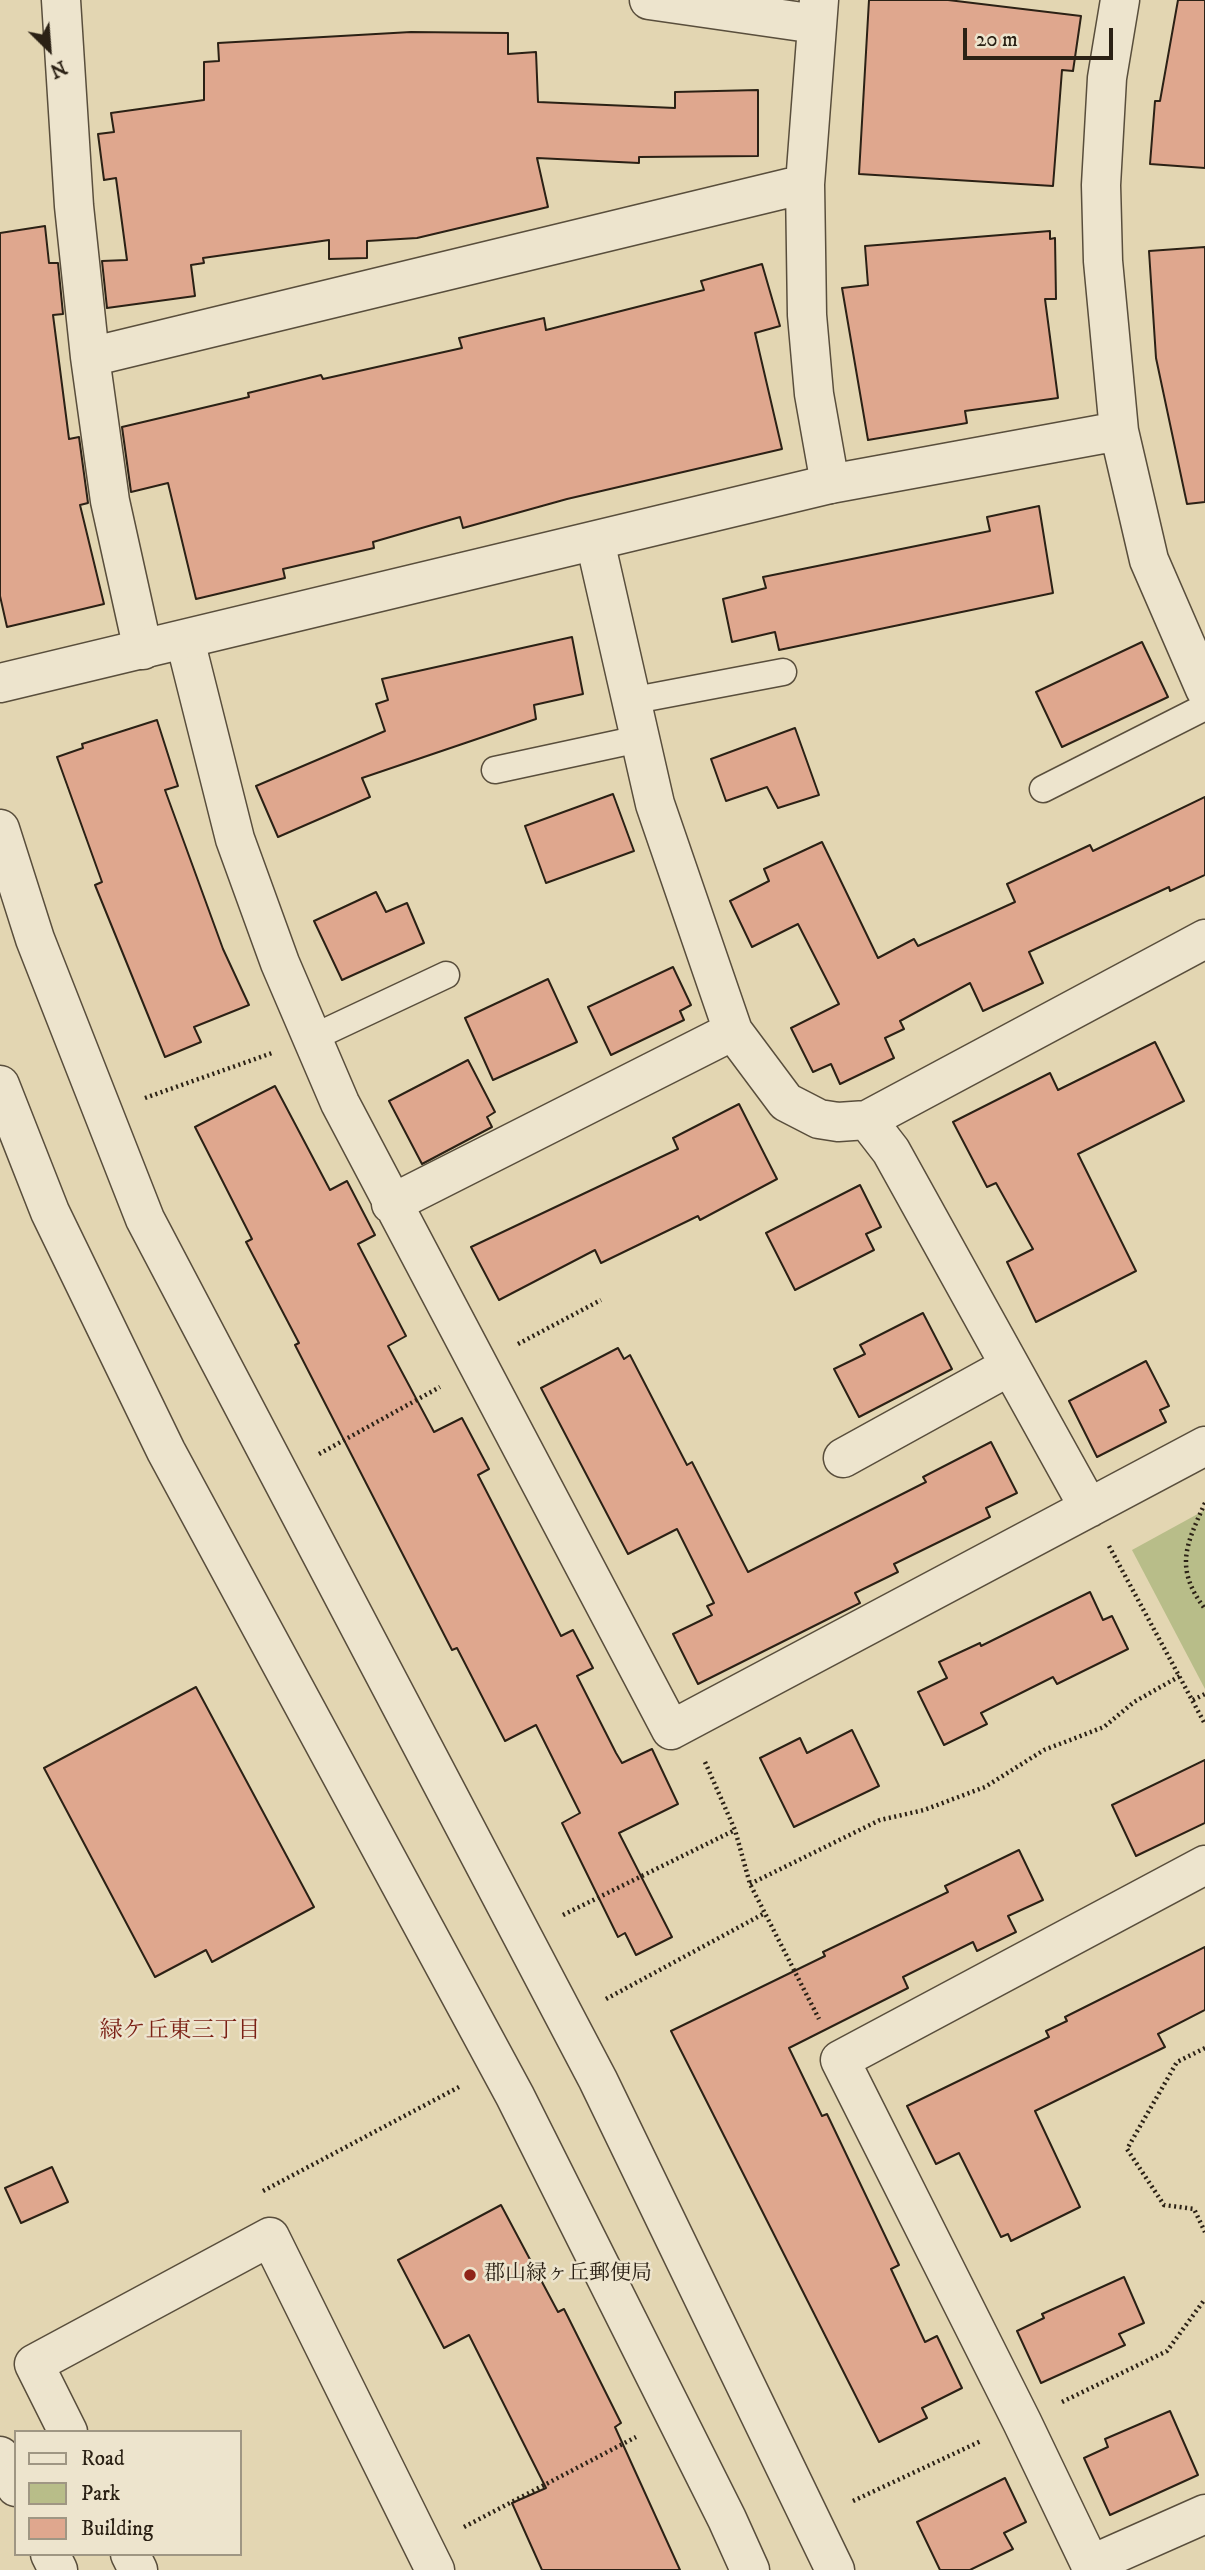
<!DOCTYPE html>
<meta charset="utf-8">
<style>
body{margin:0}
#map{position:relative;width:1205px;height:2570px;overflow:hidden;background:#e3d6b2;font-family:"IM FELL DW Pica",serif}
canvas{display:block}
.legend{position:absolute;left:14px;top:2430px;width:228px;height:126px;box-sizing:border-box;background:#ede4cd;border:2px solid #9f9683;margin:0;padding:9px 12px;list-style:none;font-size:21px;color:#2b2115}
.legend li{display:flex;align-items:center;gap:14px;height:35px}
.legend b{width:35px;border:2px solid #9f9683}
.north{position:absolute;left:14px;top:14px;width:70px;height:70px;-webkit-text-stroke:5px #ede4cd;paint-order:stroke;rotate:155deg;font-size:19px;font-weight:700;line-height:28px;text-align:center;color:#2b2115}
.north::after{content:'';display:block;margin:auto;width:24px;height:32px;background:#2b2115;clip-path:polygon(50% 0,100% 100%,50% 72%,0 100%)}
.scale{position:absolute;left:963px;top:28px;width:150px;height:32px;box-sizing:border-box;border:4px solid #2b2115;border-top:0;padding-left:9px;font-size:21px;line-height:24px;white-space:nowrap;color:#2b2115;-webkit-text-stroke:5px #ede4cd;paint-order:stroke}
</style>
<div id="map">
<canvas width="1205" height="2570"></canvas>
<ul class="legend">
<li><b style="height:9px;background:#ede4cd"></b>Road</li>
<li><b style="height:19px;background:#b8bd89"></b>Park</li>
<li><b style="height:19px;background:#dfa78e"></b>Building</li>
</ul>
<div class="north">N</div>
<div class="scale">20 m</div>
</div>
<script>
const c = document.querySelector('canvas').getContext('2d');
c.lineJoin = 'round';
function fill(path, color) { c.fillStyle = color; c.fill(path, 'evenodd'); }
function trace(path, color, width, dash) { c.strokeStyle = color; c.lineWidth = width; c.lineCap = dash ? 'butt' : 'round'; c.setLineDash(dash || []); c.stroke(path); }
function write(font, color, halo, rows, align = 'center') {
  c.font = font + ' "IM FELL DW Pica","Noto Serif JP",serif'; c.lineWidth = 5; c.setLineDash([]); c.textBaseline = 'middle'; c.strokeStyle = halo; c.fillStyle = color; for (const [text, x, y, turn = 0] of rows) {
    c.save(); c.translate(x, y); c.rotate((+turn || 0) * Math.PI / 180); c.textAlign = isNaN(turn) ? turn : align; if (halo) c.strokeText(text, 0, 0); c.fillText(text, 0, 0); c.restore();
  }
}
const green = new Path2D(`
 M 1205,1510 L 1205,1689 L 1132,1550 Z`);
const building = new Path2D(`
 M 869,0 L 948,0 L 1081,16 L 1073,71 L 1062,70 L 1053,186 L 859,174 Z
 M 1178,0 L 1205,0 L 1205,168 L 1150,164 L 1155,101 L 1160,101 Z
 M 411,32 L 508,33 L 508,54 L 536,52 L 538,102 L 675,108 L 675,92 L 758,90 L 758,156 L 639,157 L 639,163 L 537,158 L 548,207 L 417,238 L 367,241 L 367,258 L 329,259 L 329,240 L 203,258 L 204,263 L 191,265 L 195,296 L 107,308 L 102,261 L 127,260 L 116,178 L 104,180 L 98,134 L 114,132 L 111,113 L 204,100 L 204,62 L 219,61 L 218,43 Z
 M 45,226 L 49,263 L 58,263 L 63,314 L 53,315 L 69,439 L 79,437 L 88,503 L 80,505 L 104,604 L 7,627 L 0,596 L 0,233 Z
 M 1050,231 L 1050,239 L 1055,238 L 1056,299 L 1045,299 L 1058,398 L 965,411 L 967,423 L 868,440 L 842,288 L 868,285 L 865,246 Z
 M 1205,247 L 1205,502 L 1187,504 L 1156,358 L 1149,251 Z
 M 762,264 L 780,326 L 755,333 L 782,449 L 567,499 L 463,528 L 460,517 L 373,542 L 374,548 L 283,569 L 285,578 L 196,599 L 168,483 L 131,492 L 122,427 L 249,397 L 248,393 L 321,375 L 323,379 L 462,348 L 459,338 L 544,318 L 546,330 L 704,290 L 701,281 Z
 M 1039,506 L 1053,593 L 779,650 L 775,632 L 732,642 L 723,599 L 766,588 L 763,577 L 990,531 L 987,517 Z
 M 572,637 L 583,694 L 534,705 L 536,719 L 362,778 L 370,797 L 278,837 L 256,786 L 385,731 L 376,704 L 388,700 L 382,679 Z
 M 1142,642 L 1168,697 L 1062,747 L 1036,692 Z
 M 157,720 L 178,786 L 165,790 L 223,949 L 249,1005 L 194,1027 L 201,1042 L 165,1057 L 95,885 L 102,882 L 57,757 L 83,748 L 82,744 Z
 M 795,728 L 819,795 L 778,808 L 767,787 L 726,801 L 711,759 Z
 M 613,794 L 634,851 L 546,883 L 525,826 Z
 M 1205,797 L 1205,875 L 1170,891 L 1169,887 L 1029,952 L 1043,983 L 983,1011 L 970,983 L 900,1021 L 904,1029 L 885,1038 L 894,1058 L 840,1084 L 831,1064 L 813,1072 L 791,1028 L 839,1004 L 798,924 L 752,947 L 730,901 L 769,881 L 764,869 L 822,842 L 878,958 L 914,939 L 918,946 L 1015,902 L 1007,884 L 1090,845 L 1093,851 Z
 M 376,892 L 386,912 L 407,903 L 424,943 L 342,980 L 314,921 Z
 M 673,967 L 691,1005 L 680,1011 L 684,1020 L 611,1055 L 588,1007 Z
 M 548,979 L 577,1042 L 493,1080 L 465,1018 Z
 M 1155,1042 L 1184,1101 L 1078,1154 L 1136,1271 L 1036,1322 L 1007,1262 L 1033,1249 L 996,1183 L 987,1187 L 953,1122 L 1050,1073 L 1058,1090 Z
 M 468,1060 L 495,1112 L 487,1117 L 492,1127 L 422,1164 L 389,1101 Z
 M 275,1086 L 330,1190 L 347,1181 L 375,1235 L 358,1244 L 406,1336 L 388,1346 L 434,1432 L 462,1418 L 489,1469 L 478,1475 L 561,1636 L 573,1630 L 593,1668 L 577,1676 L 616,1753 L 622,1763 L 652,1749 L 678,1804 L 619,1833 L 672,1937 L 636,1955 L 625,1933 L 618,1937 L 562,1823 L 580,1813 L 536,1725 L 505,1741 L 457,1648 L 452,1650 L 295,1345 L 299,1343 L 246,1242 L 252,1239 L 195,1127 Z
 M 739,1104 L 777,1179 L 700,1220 L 698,1216 L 601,1263 L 595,1250 L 499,1300 L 471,1247 L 678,1149 L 673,1138 Z
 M 860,1185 L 881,1227 L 866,1234 L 874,1250 L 795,1290 L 766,1233 Z
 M 923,1313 L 952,1369 L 859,1417 L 834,1369 L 865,1354 L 860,1345 Z
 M 618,1348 L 624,1359 L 630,1355 L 687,1465 L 692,1462 L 748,1572 L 926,1482 L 923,1477 L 991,1442 L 1017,1493 L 986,1508 L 990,1517 L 894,1564 L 898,1572 L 855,1593 L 860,1603 L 698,1684 L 673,1634 L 712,1615 L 707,1606 L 714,1603 L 677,1529 L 628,1554 L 541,1388 Z
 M 1146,1361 L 1169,1406 L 1160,1410 L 1166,1422 L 1097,1457 L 1069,1401 Z
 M 1090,1592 L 1103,1620 L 1112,1616 L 1128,1649 L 1057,1684 L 1053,1677 L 981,1713 L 987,1724 L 944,1745 L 918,1692 L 947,1678 L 939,1662 L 980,1643 L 981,1646 Z
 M 196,1687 L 314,1907 L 212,1962 L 206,1950 L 155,1977 L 44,1768 Z
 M 852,1730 L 879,1786 L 794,1827 L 760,1758 L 800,1738 L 807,1753 Z
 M 1205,1760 L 1205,1823 L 1136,1856 L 1112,1805 Z
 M 1019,1850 L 1043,1900 L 1008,1916 L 1016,1932 L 977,1951 L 973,1942 L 903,1977 L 908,1988 L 789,2048 L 822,2116 L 827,2114 L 899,2265 L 891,2269 L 925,2342 L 937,2336 L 962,2388 L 922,2408 L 927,2418 L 879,2442 L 671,2031 L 825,1956 L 823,1952 L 948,1892 L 945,1886 Z
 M 1205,1947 L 1205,2010 L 1158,2034 L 1165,2047 L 1035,2111 L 1080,2207 L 1011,2241 L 1008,2234 L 1001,2237 L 959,2153 L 936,2164 L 907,2106 L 1049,2037 L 1046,2031 L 1067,2021 L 1065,2017 Z
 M 52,2167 L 68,2202 L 21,2223 L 5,2188 Z
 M 501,2205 L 558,2312 L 564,2309 L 621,2423 L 615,2427 L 680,2570 L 542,2570 L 512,2503 L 546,2488 L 469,2335 L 444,2348 L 398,2260 Z
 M 1124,2277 L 1144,2323 L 1119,2334 L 1125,2345 L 1041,2383 L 1017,2331 L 1044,2318 L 1042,2314 Z
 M 1170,2411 L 1198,2475 L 1110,2515 L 1084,2458 L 1108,2447 L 1105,2439 Z
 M 1005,2478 L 1026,2522 L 1004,2533 L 1013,2549 L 970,2570 L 940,2570 L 917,2522 Z`);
const path = new Path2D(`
 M 145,1098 L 272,1053
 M 518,1344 L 601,1300
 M 319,1454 L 440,1387
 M 1205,1503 C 1186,1545 1174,1568 1205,1609
 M 1109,1546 L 1205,1724
 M 1193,1700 L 1205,1694
 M 705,1762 L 735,1830 L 750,1884 L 819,2019
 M 750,1884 L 880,1820 L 924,1810 L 985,1787 L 1044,1750 L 1104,1727 L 1134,1702 L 1180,1676
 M 563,1915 L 735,1830
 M 606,1999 L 765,1913
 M 1205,2048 L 1177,2062 L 1127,2149 L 1164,2205 L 1194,2209 L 1205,2232
 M 263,2191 L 459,2087
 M 1062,2402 L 1167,2351 L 1205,2299
 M 853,2501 L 981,2441
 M 464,2527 L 636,2437`);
const service = new Path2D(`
 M 630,701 L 783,672
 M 495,770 L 639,739
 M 1043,789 L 1205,707
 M 312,1038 L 446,975`);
const minor = new Path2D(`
 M 61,0 L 74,206 L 90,357 L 110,501 L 143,650
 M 649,0 L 816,24
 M 819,0 L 805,184 L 807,315 L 814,394 L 830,484
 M 90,357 L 805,184
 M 595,541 L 655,804 L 733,1031 L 786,1102 L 819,1119 L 838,1122 L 867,1120 L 891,1151 L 1089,1508
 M 185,640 L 235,839 L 280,963 L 340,1103 L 671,1730 L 1205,1446
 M 867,1120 L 1205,939
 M 391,1204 L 733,1031
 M 843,1458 L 1008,1367
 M 68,2432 L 34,2364 L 270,2237 L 435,2570
 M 130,2554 L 138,2570
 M 1090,2565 L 1205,2514
 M 1093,2570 L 1022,2422 L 840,2060 L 1205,1865`);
const tertiary = new Path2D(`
 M 1120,0 L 1107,78 L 1101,185 L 1103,261 L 1119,431 L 1149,560 L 1205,689
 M 0,683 L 830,484 L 1119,431
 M 0,829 L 35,939 L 145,1219 L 598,2080 L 835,2570
 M 0,1085 L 50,1212 L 166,1451 L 515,2096 L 727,2519 L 750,2570
 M 0,2456 L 16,2487
 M 50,2554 L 58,2570`);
const markers = [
 [470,2275,7,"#8f2418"]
];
const poiNames = [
 ["郡山緑ヶ丘郵便局",484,2275]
];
const neighbourhoodNames = [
 ["緑ケ丘東三丁目",180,2032]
];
fill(green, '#b8bd89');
fill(building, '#dfa78e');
trace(building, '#2b2115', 2);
trace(service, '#594e3c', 29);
trace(minor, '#594e3c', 41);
trace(tertiary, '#594e3c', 41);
trace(path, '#2b2115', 4.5, [2, 3.5]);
trace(service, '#ede4cd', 26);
trace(minor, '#ede4cd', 38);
trace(tertiary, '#ede4cd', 38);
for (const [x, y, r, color] of markers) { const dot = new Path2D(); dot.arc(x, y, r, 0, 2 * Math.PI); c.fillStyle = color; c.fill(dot); trace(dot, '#ede4cd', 2.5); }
write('21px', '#2b2115', '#ede4cd', poiNames, 'left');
write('23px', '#7a1f14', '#ede4cd', neighbourhoodNames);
</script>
